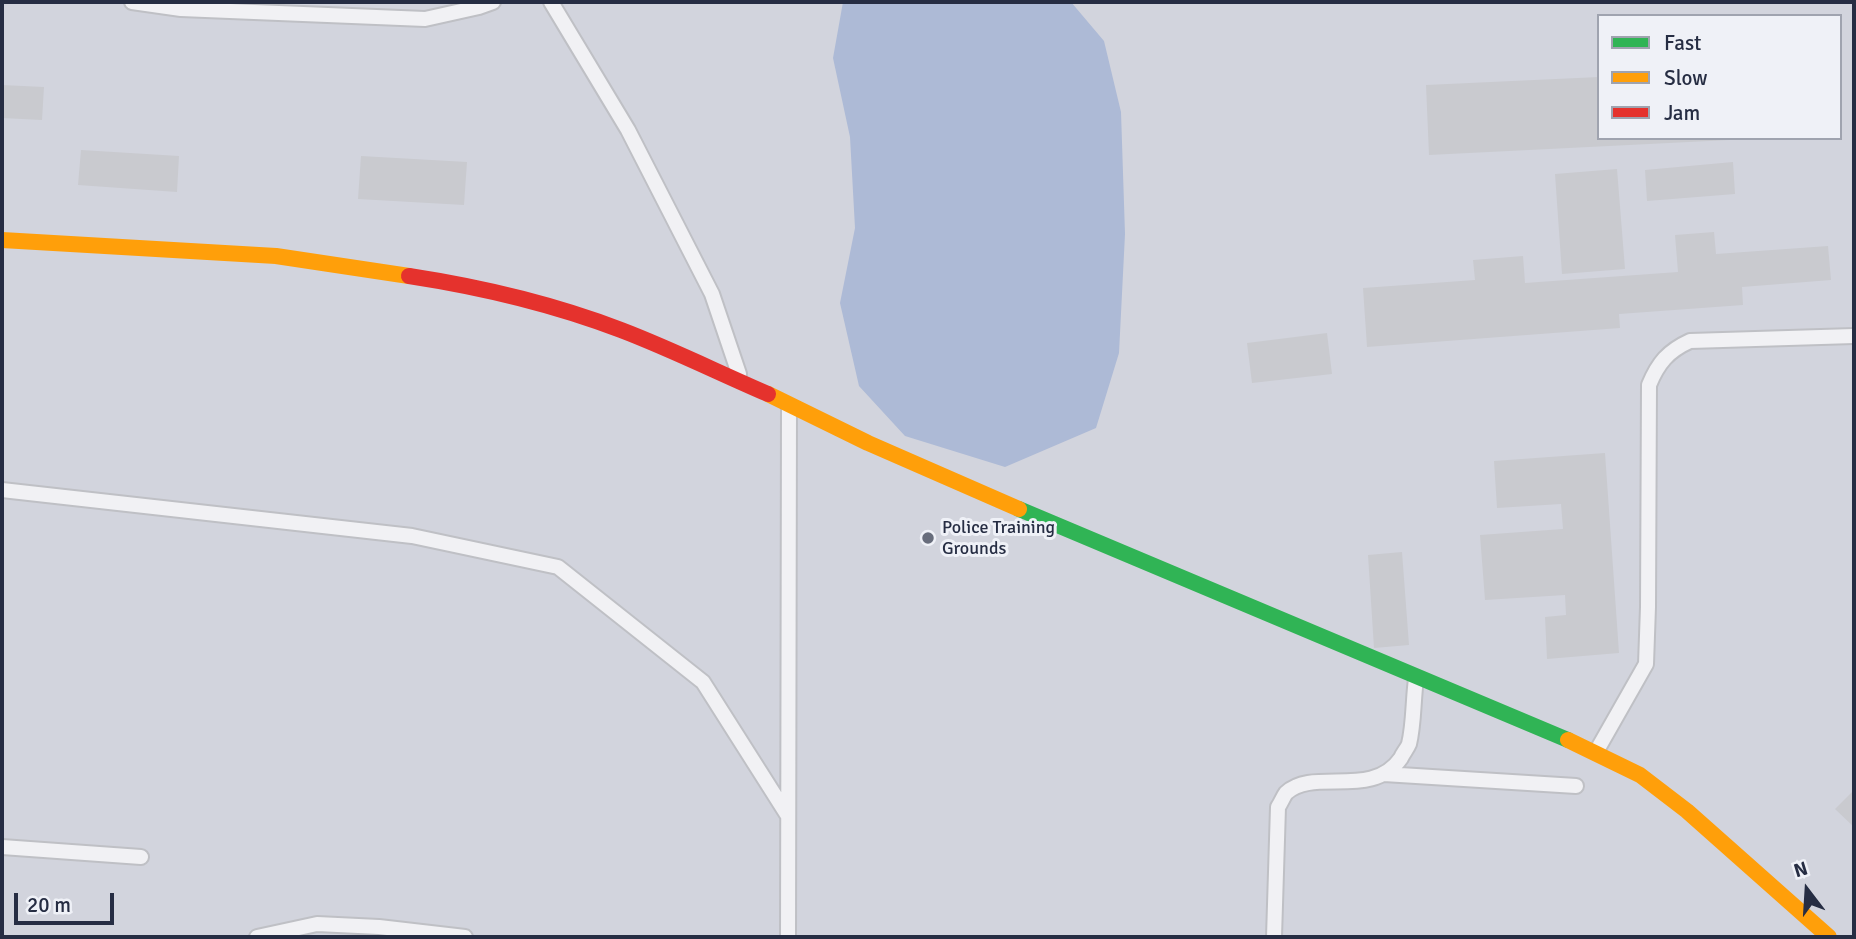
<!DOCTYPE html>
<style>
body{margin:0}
#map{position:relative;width:1856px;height:939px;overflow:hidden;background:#e2e3e7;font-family:Signika,sans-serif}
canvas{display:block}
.frame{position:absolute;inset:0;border:4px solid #262d43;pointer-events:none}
.legend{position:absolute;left:1597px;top:14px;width:245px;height:126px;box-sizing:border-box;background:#eff1f7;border:2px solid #9fa3af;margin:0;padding:9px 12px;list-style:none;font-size:21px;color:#262d43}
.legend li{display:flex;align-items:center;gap:14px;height:35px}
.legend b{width:35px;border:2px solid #9fa3af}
.north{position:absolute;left:1772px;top:855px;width:70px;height:70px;-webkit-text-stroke:5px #eff1f7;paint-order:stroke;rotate:343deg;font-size:19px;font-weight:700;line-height:28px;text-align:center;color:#262d43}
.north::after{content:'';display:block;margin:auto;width:24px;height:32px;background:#262d43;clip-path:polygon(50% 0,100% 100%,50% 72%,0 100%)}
.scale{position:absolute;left:14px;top:893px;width:100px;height:32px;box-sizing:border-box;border:4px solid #262d43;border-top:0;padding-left:9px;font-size:21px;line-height:24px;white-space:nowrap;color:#262d43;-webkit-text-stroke:5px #eff1f7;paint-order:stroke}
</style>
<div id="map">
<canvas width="1856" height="939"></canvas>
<div class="frame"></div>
<ul class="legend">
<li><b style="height:9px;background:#30b455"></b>Fast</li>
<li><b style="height:9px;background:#ff9f0a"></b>Slow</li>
<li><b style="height:9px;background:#e5322d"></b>Jam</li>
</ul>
<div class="north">N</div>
<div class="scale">20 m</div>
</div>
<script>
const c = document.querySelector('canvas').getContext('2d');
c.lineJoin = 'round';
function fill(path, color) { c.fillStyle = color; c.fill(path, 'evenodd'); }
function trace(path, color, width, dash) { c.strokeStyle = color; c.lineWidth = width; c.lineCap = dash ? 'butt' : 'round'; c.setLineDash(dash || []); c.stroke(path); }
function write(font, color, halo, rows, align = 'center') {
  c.font = font + ' Signika,sans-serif'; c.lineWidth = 6; c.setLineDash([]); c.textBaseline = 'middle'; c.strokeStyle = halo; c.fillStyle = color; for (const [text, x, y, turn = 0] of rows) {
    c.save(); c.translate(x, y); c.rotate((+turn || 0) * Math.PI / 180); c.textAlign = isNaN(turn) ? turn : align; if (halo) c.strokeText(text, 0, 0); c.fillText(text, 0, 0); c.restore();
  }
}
const built = new Path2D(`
 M 2,2 L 1854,2 L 1854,937 L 2,937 ZM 1599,16 L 1840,16 L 1840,138 L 1599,138 Z`);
const water = new Path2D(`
 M 843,2 L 1071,2 L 1104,41 L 1121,112 L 1125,234 L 1119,353 L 1096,428 L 1005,467 L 905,436 L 859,386 L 840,303 L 855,228 L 850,137 L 833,58 Z`);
const building = new Path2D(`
 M 1599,77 L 1599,138 L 1729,138 L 1729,140 L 1429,155 L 1426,85 Z
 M 2,85 L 44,87 L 42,120 L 2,118 Z
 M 81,150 L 179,156 L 177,192 L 78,185 Z
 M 361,156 L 467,162 L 464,205 L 358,199 Z
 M 1733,162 L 1735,194 L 1647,201 L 1645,170 Z
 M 1617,169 L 1625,269 L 1562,274 L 1555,174 Z
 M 1714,232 L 1716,254 L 1828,246 L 1831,280 L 1742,287 L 1743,305 L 1619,314 L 1620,328 L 1367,347 L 1363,288 L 1475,280 L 1473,260 L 1523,256 L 1525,283 L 1678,272 L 1675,235 Z
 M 1327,333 L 1332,374 L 1252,383 L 1247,343 Z
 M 1605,453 L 1619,653 L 1547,659 L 1545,617 L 1566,615 L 1565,595 L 1485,600 L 1480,535 L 1563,529 L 1561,504 L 1497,508 L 1494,461 Z
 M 1402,552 L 1409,645 L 1374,648 L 1368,555 Z
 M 1854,790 L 1854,827 L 1835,809 Z`);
const lane = new Path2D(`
 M 132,2 L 181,9 L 425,19 L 479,7 L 493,2
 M 551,2 L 628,130 L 712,294 L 739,374
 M 2,490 L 412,536 L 558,567 L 703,682 L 788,816
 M 1596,752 L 1646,664 L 1648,607 L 1649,385 C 1658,363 1668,351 1690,341 L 1854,336
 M 1384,774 L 1576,786
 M 2,847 L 141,857
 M 257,937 L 317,924 L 379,927 L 465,937
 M 788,937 L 789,408
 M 1274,937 L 1278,807 C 1281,803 1283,797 1286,793 C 1314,767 1372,800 1401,758 C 1403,753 1407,749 1409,744 C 1414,724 1413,700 1416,679`);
const fast = new Path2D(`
 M 1019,509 L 1568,740`);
const slow = new Path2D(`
 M 2,240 L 276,256 L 409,276
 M 768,394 L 868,443 L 1019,509
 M 1568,740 L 1640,775 L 1687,811 L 1829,937`);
const jam = new Path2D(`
 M 409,276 C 481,287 553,304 621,330 C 671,349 719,373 768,394`);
const markers = [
 [928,538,7,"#686d7c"]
];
const poiNames = [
 ["Police Training",942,528],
 ["Grounds",942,549]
];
fill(built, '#d2d4dd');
fill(water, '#adbad6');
fill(building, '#c9cacf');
trace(lane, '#bfc0c5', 18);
trace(lane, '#f1f1f4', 14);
trace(fast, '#30b455', 16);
trace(slow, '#ff9f0a', 16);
trace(jam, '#e5322d', 16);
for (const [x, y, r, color] of markers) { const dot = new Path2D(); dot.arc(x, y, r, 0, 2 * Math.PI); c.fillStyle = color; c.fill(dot); trace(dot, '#eff1f7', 2.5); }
write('18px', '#262d43', '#eff1f7', poiNames, 'left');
</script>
